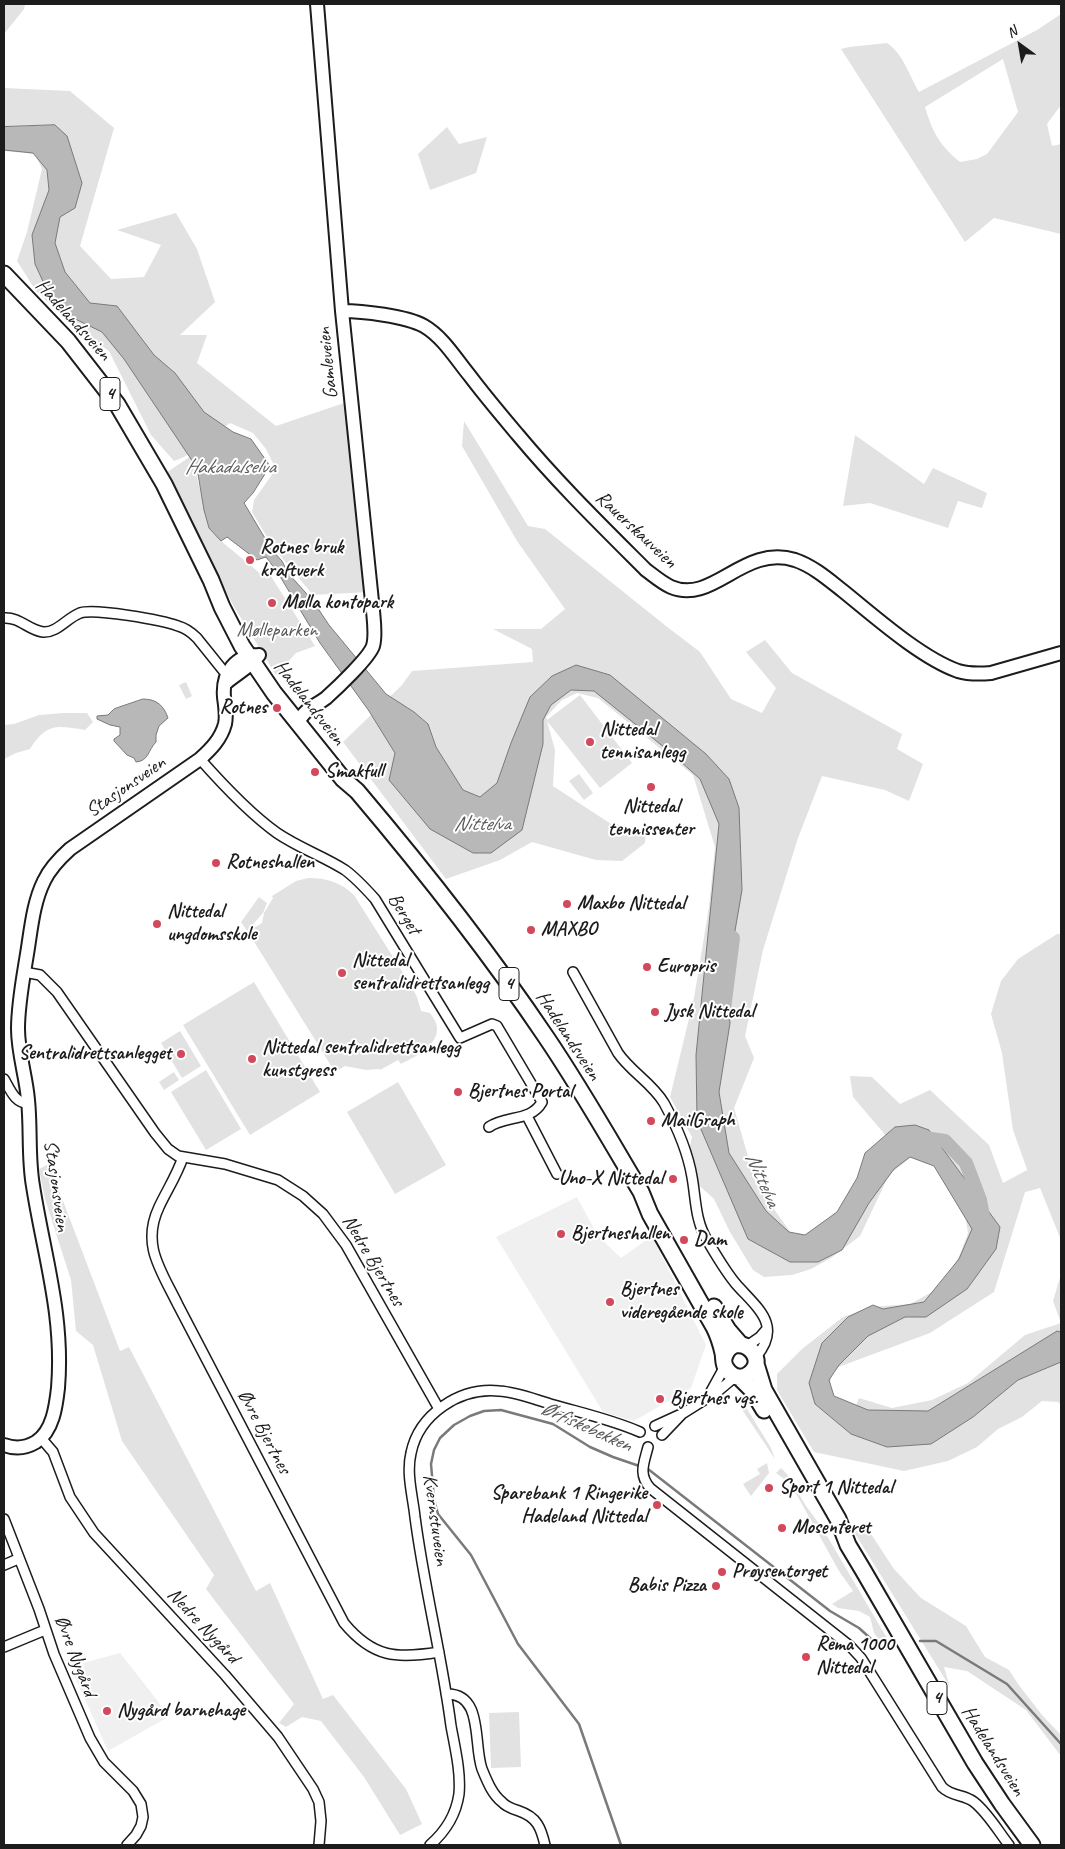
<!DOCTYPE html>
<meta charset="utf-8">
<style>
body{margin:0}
#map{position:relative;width:1065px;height:1849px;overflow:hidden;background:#fff;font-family:Caveat,sans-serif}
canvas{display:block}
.frame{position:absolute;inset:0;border:5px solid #1c1c1c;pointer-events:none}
.north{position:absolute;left:995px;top:20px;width:50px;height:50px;-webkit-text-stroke:4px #fff;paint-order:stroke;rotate:328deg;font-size:14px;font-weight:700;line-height:20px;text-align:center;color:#1c1c1c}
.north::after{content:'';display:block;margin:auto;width:18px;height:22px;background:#1c1c1c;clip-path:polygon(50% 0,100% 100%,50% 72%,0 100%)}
</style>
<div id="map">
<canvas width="1065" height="1849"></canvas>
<div class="frame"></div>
<div class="north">N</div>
</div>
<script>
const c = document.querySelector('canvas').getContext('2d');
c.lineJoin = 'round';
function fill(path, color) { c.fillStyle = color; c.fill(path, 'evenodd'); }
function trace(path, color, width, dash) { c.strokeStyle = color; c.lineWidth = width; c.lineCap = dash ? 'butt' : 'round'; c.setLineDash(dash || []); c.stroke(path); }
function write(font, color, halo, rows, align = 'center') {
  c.font = font + ' Caveat,sans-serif'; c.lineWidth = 4; c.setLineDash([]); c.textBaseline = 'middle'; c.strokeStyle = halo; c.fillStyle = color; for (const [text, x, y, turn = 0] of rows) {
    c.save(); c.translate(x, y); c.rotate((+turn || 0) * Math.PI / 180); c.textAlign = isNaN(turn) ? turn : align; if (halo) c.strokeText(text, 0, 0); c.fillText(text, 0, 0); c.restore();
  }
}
const built = new Path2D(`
 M 577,1197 L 598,1236 L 621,1258 L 652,1236 L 706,1345 L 691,1388 L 634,1421 L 603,1412 L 496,1237 Z
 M 120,1653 L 157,1700 L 168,1717 L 108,1751 L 74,1675 L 84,1671 L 83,1663 Z`);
const green = new Path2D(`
 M 4,4 L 25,4 L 24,9 L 4,34 Z
 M 1061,14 L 1061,105 L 1047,124 L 1052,146 L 1061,144 L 1061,234 L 994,218 L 965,242 L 841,49 L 849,47 L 887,43 C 904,55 909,75 919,92 L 1037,30 ZM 1003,59 L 1018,112 L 987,154 L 977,159 L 960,162 C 940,146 932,131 925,107 Z
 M 4,88 L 70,91 L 114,128 L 80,246 L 111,279 L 144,277 L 161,245 L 117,230 L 176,213 L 197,249 L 215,302 L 180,335 L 207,335 L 197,363 L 276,426 L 350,401 L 369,592 L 313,595 L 273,547 L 252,512 L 254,500 L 276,469 L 266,449 L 253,433 L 230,423 L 184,457 L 174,461 L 151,435 L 109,351 L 78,329 L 36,291 L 17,261 L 27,232 L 42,169 L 35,154 L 4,151 Z
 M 447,127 L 459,144 L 487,137 L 476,173 L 430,190 L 418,154 Z
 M 464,421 L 528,526 L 545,529 L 666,626 L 700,652 L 731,699 L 762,713 L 776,688 L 746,652 L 765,640 L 792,673 L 902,734 L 897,749 L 923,764 L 909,801 L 885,790 L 822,776 L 798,838 L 763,950 L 745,1036 L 754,1058 L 734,1108 L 756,1184 L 799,1244 L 838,1232 L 887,1137 L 853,1097 L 850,1076 L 872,1077 L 900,1104 L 930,1090 L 989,1145 L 1003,1183 L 1027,1170 L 1028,1172 L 1013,1130 L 1002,1053 L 991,1014 L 1001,981 L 1018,959 L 1057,934 L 1061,934 L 1061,1240 L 1040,1188 L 1025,1192 L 994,1292 L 930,1333 L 833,1369 L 826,1402 L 850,1421 L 859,1398 L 892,1408 L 932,1400 L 968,1383 L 1025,1335 L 1061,1323 L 1053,1301 L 1061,1274 L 1061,1405 L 1058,1402 L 1042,1401 L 1022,1417 L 998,1429 L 977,1447 L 948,1461 L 904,1471 L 814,1452 L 777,1390 L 777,1374 L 802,1349 L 843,1317 L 871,1307 L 910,1304 L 932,1292 L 947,1278 L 960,1254 L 968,1233 L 965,1215 L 938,1164 L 911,1157 L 889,1175 L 860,1236 L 831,1258 L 811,1269 L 792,1275 L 764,1277 L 753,1270 L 730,1232 L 714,1199 L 691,1178 L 689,1151 L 692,1137 L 670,1097 L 694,998 L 709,907 L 715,847 L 693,775 L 598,698 L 577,693 L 562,700 L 546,717 L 547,720 L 580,695 L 632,763 L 600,788 L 547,721 L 555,750 L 553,786 L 611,824 L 646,831 L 645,843 L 622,861 L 596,860 L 532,842 L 500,860 L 446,879 L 343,742 L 402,685 L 412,671 L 533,662 L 532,649 L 493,629 L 541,629 L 565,609 L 517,541 L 462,446 Z
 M 855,435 L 924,484 L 933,468 L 987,493 L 982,508 L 958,501 L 948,528 L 870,503 L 843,506 Z
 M 194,454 L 199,465 L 197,477 L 209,528 L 221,541 L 262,575 L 269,573 L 315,646 L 296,653 L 276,675 L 233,605 L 166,473 Z
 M 186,682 L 192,696 L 186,699 L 179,685 Z
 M 64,713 L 87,713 L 93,722 L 85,730 C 57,725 46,723 30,749 L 16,753 L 4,759 L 4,725 L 14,724 L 39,715 Z
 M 579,774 L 593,793 L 584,800 L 569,781 Z
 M 308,878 C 327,878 340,882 354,895 L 410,984 L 417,997 L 421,1011 L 430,1013 C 432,1016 435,1020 436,1023 C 443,1043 415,1057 401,1064 L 398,1060 L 380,1070 L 379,1069 L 366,1070 L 345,1066 L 335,1072 L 248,932 L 262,923 L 264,913 L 273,898 L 272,896 L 296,881 Z
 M 259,897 L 267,903 L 263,913 L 247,931 L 241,922 Z
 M 254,982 L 320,1092 L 250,1135 L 183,1025 Z
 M 180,1031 L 201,1066 L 182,1078 L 161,1043 Z
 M 206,1070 L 241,1129 L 206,1150 L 171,1092 Z
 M 174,1072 L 179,1080 L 164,1090 L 159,1082 Z
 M 398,1082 L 446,1165 L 395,1194 L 347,1112 Z
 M 49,1164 L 120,1351 L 129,1347 L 256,1591 L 270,1583 L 323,1699 L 333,1695 L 406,1789 L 422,1824 L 400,1835 L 364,1777 L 321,1721 L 302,1717 L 286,1727 L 279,1723 L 294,1704 L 206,1589 L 214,1575 L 122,1441 L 93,1345 L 76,1331 L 71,1280 L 45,1199 L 39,1169 Z
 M 740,1401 L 744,1404 L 771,1448 L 775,1459 L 737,1402 Z
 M 767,1463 L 769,1473 L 751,1496 L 743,1484 L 760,1474 L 757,1469 Z
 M 781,1468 L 787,1474 L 806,1506 L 823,1529 L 888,1640 L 880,1641 L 874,1633 L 870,1617 L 859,1611 L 838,1608 L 832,1604 L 853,1591 L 839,1571 L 798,1497 L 788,1482 L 776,1473 Z
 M 869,1526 L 871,1534 L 894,1569 L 921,1598 L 966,1626 L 985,1657 L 1009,1670 L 1018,1684 L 1042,1715 L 1061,1735 L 1061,1756 L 1026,1710 L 967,1671 L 944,1667 L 950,1687 L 854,1532 Z
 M 519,1712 L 521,1767 L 491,1768 L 489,1713 Z`);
const water = new Path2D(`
 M 55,125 L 67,136 L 82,183 L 75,208 L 60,217 L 55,243 L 65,272 L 90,303 L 117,306 L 154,355 L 175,373 L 204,412 L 233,432 L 251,439 L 270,466 L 253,493 L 244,503 L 272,550 L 282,561 L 288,573 L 313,601 L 329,625 L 386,694 L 414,712 L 428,724 L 436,747 L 463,790 L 480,797 L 497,783 L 511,743 L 530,697 L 552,676 L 576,665 L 610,675 L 706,754 L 729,779 L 739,808 L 742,890 L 726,983 L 730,1023 L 719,1092 L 729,1153 L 766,1211 L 789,1232 L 805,1235 L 837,1212 L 857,1178 L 865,1153 L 895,1127 L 915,1125 L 929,1130 L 1000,1227 L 996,1249 L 967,1289 L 926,1317 L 905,1317 L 868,1336 L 839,1365 L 829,1380 L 834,1396 L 868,1410 L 928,1411 L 1057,1331 L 1061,1332 L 1061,1362 L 1018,1380 L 973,1417 L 931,1444 L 887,1447 L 851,1434 L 815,1404 L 809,1383 L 822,1343 L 848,1317 L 873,1305 L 883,1309 L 924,1302 L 959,1259 L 972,1229 L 934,1166 L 910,1157 L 894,1169 L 869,1203 L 842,1250 L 818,1262 L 790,1262 L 748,1239 L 697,1120 L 696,1055 L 719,824 L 700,779 L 670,752 L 594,691 L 571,690 L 551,705 L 543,720 L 543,744 L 522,830 L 491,853 L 473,853 L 430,829 L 389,780 L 395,753 L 369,711 L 320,643 L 278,573 L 266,557 L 257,560 L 227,537 L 221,541 L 209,528 L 204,510 L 197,468 L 124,359 L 102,332 L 67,315 L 46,288 L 35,264 L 32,235 L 49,190 L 47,170 L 33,153 L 4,150 L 4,127 Z
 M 143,699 C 157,699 164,706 168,718 L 159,726 L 156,735 L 156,742 C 148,750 149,761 136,762 L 134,758 L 127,755 L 114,741 L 114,739 L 120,735 L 120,727 L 110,725 L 97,719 L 97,716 L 108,715 L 114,709 Z`);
const stream = new Path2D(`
 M 920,1641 L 936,1641 L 1007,1684 L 1061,1744
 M 621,1845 L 579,1724 L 518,1644 L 471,1555 L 438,1514 L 434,1499 L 431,1464 L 434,1450 L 440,1438 L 454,1425 L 470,1416 L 484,1411 L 501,1410 L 553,1424 L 590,1447 L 613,1457 L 648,1469 L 830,1611 L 859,1628 L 881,1648 L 888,1649`);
const river = new Path2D(`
 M 724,1009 L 733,938
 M 918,1137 L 945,1141 L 966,1163 L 980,1200 L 983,1216`);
const street = new Path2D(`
 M 4,618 C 20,617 28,630 43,632 C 57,633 67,618 80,613 C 94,608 162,620 178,626 C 186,628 192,633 197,638 L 230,679
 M 200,759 C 223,785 249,813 277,833 C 299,848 323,856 345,870 C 356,878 366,889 375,899 L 460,1038 L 492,1024 L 497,1026 L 542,1102 C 531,1122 506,1115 489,1127
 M 24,972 L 40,975 L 57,992 L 155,1133 L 168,1149 L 178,1156 L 225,1164 L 278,1180 L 303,1196 L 323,1214 L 346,1245 L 439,1409
 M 573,972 L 618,1053 C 631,1072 652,1083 664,1103 C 676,1125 688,1153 692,1177 C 696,1199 695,1220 707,1240 C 716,1255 725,1271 736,1284 C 757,1308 783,1325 756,1357
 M 4,1079 C 10,1089 15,1104 29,1103
 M 527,1116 L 557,1174
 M 183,1157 C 177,1175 167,1190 159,1207 C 141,1245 161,1270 178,1305 L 344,1623 C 373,1658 397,1659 439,1652
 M 747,1346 L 760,1337 L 766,1330
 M 708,1397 L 725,1366
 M 655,1426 L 679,1415
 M 662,1435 L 682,1414 L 717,1392 L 736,1376
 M 41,1438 L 53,1452 L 70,1497 L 94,1533 L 225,1675 L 278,1737 L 313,1789 L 319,1802 L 321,1821 L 319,1845
 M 648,1447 C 644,1463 638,1474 650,1488 L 850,1646 L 861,1658 L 942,1787 C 952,1797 964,1794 974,1802 C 988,1813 998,1831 1009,1845
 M 4,1519 L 39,1609 L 54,1654 L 90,1738 L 104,1762 L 133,1791 L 141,1804 L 143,1817 L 141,1826 L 136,1835 L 127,1845
 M 4,1565 L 18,1559
 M 4,1647 L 45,1630
 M 446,1694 C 484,1693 473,1744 482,1769 C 487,1781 492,1794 502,1802 C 506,1807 513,1809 519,1811 C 537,1817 541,1828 545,1845
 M 430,1845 C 446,1831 456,1815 459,1794 C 461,1772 455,1748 451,1726 C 442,1656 424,1587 415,1517 C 413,1497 406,1474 411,1453 C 419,1414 460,1387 499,1391 C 517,1392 536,1400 554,1405 C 582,1413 613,1420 640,1432`);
const secondary = new Path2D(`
 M 342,311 C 362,311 406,316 424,326 C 443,337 456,359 470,376 C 485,396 502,416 518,435 C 558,483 602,526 646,570 C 654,576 662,583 671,587 C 713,605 743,544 795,560 C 813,566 829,580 843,591 C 874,616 921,658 958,671 C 968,674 980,674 991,673 L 1061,653
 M 227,682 C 238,673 251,666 259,655
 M 298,723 C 304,709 314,707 326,698 C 336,689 369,658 373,646 C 376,636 374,622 373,611 L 342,311 L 317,4
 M 4,1445 C 15,1449 26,1448 36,1442 C 53,1431 56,1406 58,1388 C 64,1315 44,1256 33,1186 C 28,1158 31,1129 28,1100 C 26,1076 18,1053 18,1029 C 18,1004 23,979 27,954 C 31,930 33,903 44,881 C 50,868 60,858 70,849 L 200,759 C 211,749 221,739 225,724 C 227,715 225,706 224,697 C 222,673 235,655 259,655`);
const highway = new Path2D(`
 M 4,274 L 68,341 L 117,404 L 164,484 L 211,580 L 222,607 L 242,646 L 274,693 L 343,779 L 357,791 C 424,870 488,951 546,1037 C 580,1087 610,1140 641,1192 L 650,1214 L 714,1327 C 718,1335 721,1344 723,1353 C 724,1358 723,1364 726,1368 C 728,1372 731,1374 734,1376 C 739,1378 745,1377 749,1374 C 772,1357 733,1327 724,1358
 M 714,1307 L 728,1330 L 741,1345
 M 756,1364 L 764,1390 L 838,1519 L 848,1545 L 863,1570 L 975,1763 L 1002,1804 L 1032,1845
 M 739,1377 L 752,1390 L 764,1410`);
const markers = [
 [250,560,5,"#d1495b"],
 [272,603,5,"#d1495b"],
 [277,708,5,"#d1495b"],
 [590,742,5,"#d1495b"],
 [315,772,5,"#d1495b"],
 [651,787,5,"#d1495b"],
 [216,863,5,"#d1495b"],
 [567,904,5,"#d1495b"],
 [157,924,5,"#d1495b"],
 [531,930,5,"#d1495b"],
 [647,967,5,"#d1495b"],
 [342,973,5,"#d1495b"],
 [655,1012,5,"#d1495b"],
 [181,1054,5,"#d1495b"],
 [252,1059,5,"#d1495b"],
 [458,1092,5,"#d1495b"],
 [651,1121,5,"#d1495b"],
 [673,1179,5,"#d1495b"],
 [561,1234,5,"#d1495b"],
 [684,1240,5,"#d1495b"],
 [610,1302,5,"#d1495b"],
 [660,1399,5,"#d1495b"],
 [769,1488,5,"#d1495b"],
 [657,1505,5,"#d1495b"],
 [782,1528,5,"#d1495b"],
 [722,1572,5,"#d1495b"],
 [716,1586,5,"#d1495b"],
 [806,1657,5,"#d1495b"],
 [107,1711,5,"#d1495b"]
];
const shields = [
 [110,394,20],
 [509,984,20],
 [937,1698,20]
];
const shieldNames = [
 ["4",110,394],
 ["4",509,984],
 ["4",937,1698]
];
const streetNames = [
 ["Hadelandsveien",73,320,48],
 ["Gamleveien",328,363,-96],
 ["Rauerskauveien",636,530,43],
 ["Hadelandsveien",309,703,52],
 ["Stasjonsveien",126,787,-35],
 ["Berget",404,914,58],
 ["Hadelandsveien",568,1036,57],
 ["Stasjonsveien",56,1186,82],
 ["Nedre Bjertnes",373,1261,59],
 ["Øvre Bjertnes",264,1432,62],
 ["Kvernstuveien",435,1520,82],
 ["Nedre Nygård",203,1626,47],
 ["Øvre Nygård",75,1656,69],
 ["Hadelandsveien",993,1751,58]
];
const poiNames = [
 ["Rotnes bruk",260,548],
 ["kraftverk",260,571],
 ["Mølla kontopark",282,603],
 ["Rotnes",267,708,"right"],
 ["Nittedal",600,730],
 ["tennisanlegg",600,753],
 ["Smakfull",325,772],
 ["Nittedal",651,807,"center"],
 ["tennissenter",651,830,"center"],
 ["Rotneshallen",226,863],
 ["Maxbo Nittedal",577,904],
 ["Nittedal",167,912],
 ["ungdomsskole",167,935],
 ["MAXBO",541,930],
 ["Nittedal",352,961],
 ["sentralidrettsanlegg",352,984],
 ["Europris",657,967],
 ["Jysk Nittedal",665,1012],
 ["Nittedal sentralidrettsanlegg",262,1048],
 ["kunstgress",262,1071],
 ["Sentralidrettsanlegget",171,1054,"right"],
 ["Bjertnes Portal",468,1092],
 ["MailGraph",661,1121],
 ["Uno-X Nittedal",663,1179,"right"],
 ["Bjertneshallen",571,1234],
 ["Dam",694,1240],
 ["Bjertnes",620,1290],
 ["videregående skole",620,1313],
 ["Bjertnes vgs.",670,1399],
 ["Sport 1 Nittedal",779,1488],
 ["Sparebank 1 Ringerike",647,1494,"right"],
 ["Hadeland Nittedal",647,1517,"right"],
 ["Mosenteret",792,1528],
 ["Prøysentorget",732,1572],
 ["Babis Pizza",706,1586,"right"],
 ["Rema 1000",816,1645],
 ["Nittedal",816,1668],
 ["Nygård barnehage",117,1711]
];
const parkNames = [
 ["Mølleparken",277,631]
];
const waterNames = [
 ["Hakadalselva",230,467],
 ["Nittelva",482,824],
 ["Nittelva",762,1180,66],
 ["Ørfiskebekken",586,1427,24]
];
fill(built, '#f0f0f0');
fill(green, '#e2e2e2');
fill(water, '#b8b8b8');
trace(water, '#7a7a7a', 1);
trace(stream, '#7a7a7a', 2.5);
trace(river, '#b8b8b8', 14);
trace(street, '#1c1c1c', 12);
trace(secondary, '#1c1c1c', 16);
trace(highway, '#1c1c1c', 19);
trace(street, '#fff', 9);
trace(secondary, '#fff', 12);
trace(highway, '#fff', 15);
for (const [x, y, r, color] of markers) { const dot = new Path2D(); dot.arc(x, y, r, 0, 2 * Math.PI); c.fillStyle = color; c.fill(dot); trace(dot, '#fff', 2); }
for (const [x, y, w] of shields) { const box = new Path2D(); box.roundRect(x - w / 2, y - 16.5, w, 33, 4); c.fillStyle = '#fff'; c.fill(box); trace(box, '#1c1c1c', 1); }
write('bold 19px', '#1c1c1c', null, shieldNames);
write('20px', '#1c1c1c', '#fff', streetNames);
write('bold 20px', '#1c1c1c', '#fff', poiNames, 'left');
write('20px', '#575757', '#fff', parkNames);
write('italic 21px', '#5a5a5a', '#fff', waterNames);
</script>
